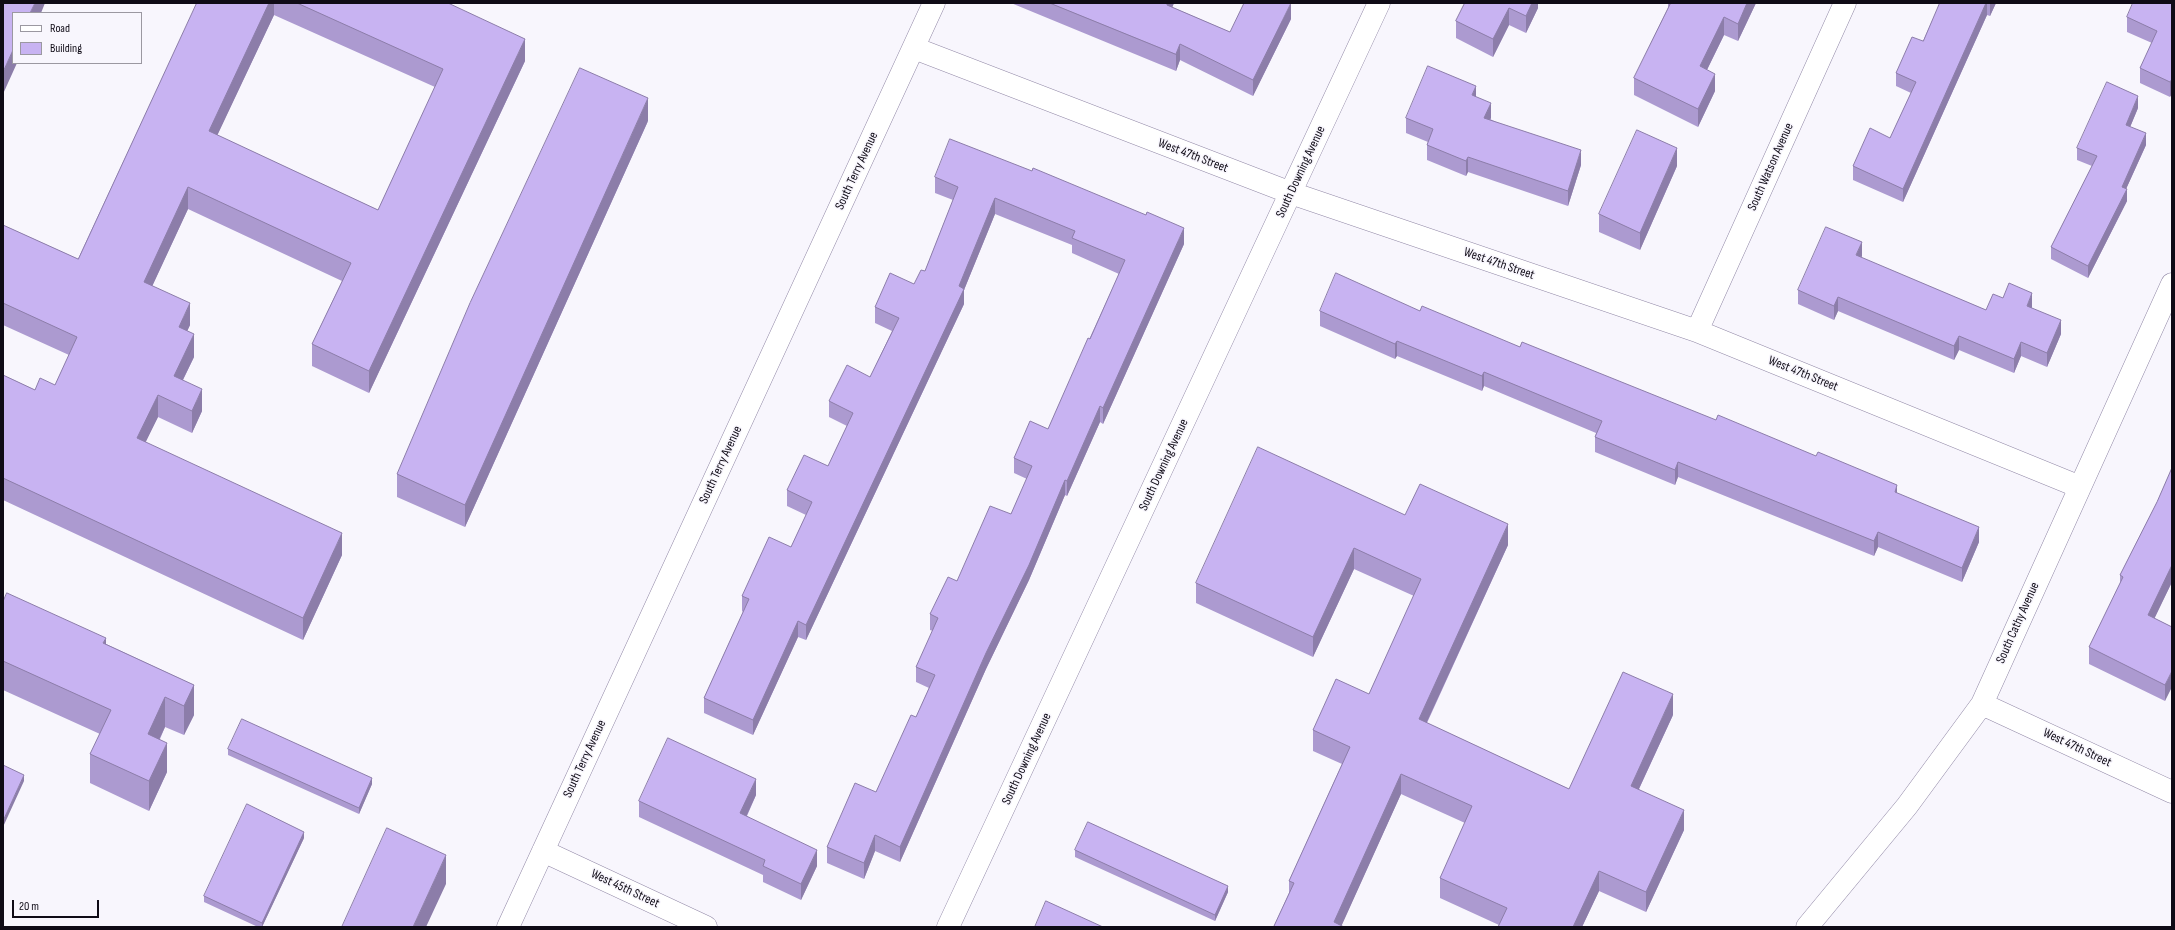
<!DOCTYPE html>
<style>
body{margin:0}
#map{position:relative;width:2175px;height:930px;overflow:hidden;background:#f8f6fd;font-family:"Sofia Sans Condensed",sans-serif}
canvas{display:block}
.frame{position:absolute;inset:0;border:4px solid #0f0b16;pointer-events:none}
.legend{position:absolute;left:12px;top:12px;width:130px;height:52px;box-sizing:border-box;background:#f8f6fd;border:1px solid #9b98a1;margin:0;padding:5px 7px;list-style:none;font-size:12px;color:#0f0b16}
.legend li{display:flex;align-items:center;gap:8px;height:20px}
.legend b{width:20px;border:1px solid #9b98a1}
.scale{position:absolute;left:12px;top:900px;width:87px;height:18px;box-sizing:border-box;border:2px solid #0f0b16;border-top:0;padding-left:5px;font-size:12px;line-height:14px;white-space:nowrap;color:#0f0b16;-webkit-text-stroke:3px #f8f6fd;paint-order:stroke}
</style>
<div id="map">
<canvas width="2175" height="930"></canvas>
<div class="frame"></div>
<ul class="legend">
<li><b style="height:5px;background:#fff"></b>Road</li>
<li><b style="height:11px;background:#c8b3f2"></b>Building</li>
</ul>
<div class="scale">20 m</div>
</div>
<script>
const c = document.querySelector('canvas').getContext('2d');
c.lineJoin = 'round';
function trace(path, color, width, dash) { c.strokeStyle = color; c.lineWidth = width; c.lineCap = dash ? 'butt' : 'round'; c.setLineDash(dash || []); c.stroke(path); }
function fill(path, color) { c.fillStyle = color; c.fill(path, 'evenodd'); }
function write(font, color, halo, rows, align = 'center') {
  c.font = font + ' "Sofia Sans Condensed",sans-serif'; c.lineWidth = 3; c.setLineDash([]); c.textBaseline = 'middle'; c.strokeStyle = halo; c.fillStyle = color; for (const [text, x, y, turn = 0] of rows) {
    c.save(); c.translate(x, y); c.rotate((+turn || 0) * Math.PI / 180); c.textAlign = isNaN(turn) ? turn : align; if (halo) c.strokeText(text, 0, 0); c.fillText(text, 0, 0); c.restore();
  }
}
const minor = new Path2D(`
 M 914,48 L 1291,193 L 1697,331 L 2080,487
 M 1697,331 L 1845,3
 M 1982,704 L 2172,792
 M 543,851 L 706,927
 M 508,927 L 934,3
 M 948,927 L 1379,3
 M 1807,927 L 1907,806 L 1982,704 L 2172,284`);
const wall = new Path2D(`
 M 197,3 L 448,3 L 525,61 L 369,393 L 312,366 L 312,344 L 342,281 L 188,209 L 152,286 L 190,325 L 187,331 L 194,357 L 183,380 L 202,411 L 192,433 L 158,417 L 145,442 L 342,555 L 303,640 L 3,500 L 3,375 L 35,390 L 55,385 L 69,355 L 3,325 L 3,225 L 78,259 ZM 274,15 L 435,87 L 378,210 L 217,135 Z
 M 1011,3 L 1174,3 L 1172,7 L 1230,32 L 1291,19 L 1253,96 L 1180,60 L 1176,71 Z
 M 1465,3 L 1538,3 L 1538,8 L 1526,33 L 1509,25 L 1493,57 L 1456,38 L 1456,21 Z
 M 1668,3 L 1756,3 L 1738,41 L 1724,35 L 1707,70 L 1715,91 L 1698,127 L 1634,95 L 1634,78 L 1668,8 Z
 M 1940,3 L 1996,3 L 1990,16 L 1987,15 L 1903,202 L 1853,180 L 1853,166 L 1890,138 L 1911,93 L 1896,86 L 1896,73 L 1923,41 Z
 M 2172,3 L 2170,97 L 2140,83 L 2140,68 L 2152,43 L 2127,32 L 2127,17 Z
 M 1476,97 L 1491,118 L 1490,119 L 1581,165 L 1568,206 L 1468,172 L 1466,176 L 1427,160 L 1427,145 L 1428,142 L 1406,133 L 1406,118 Z
 M 2138,108 L 2130,127 L 2146,145 L 2126,189 L 2127,201 L 2088,278 L 2051,259 L 2051,247 L 2092,166 L 2077,160 L 2077,148 Z
 M 648,121 L 465,527 L 397,497 L 397,474 Z
 M 1677,166 L 1640,250 L 1599,232 L 1599,214 Z
 M 935,177 L 1184,244 L 1103,424 L 1100,422 L 1067,496 L 1065,495 L 1029,580 L 986,669 L 900,862 L 875,851 L 864,879 L 827,863 L 827,847 L 876,792 L 916,717 L 929,688 L 916,682 L 916,667 L 933,631 L 930,630 L 930,614 L 1011,514 L 1027,479 L 1014,473 L 1014,458 L 1048,429 L 1119,274 L 1072,253 L 1072,245 L 995,214 L 964,290 L 964,304 L 806,640 L 798,637 L 753,735 L 704,713 L 704,698 L 743,612 L 742,611 L 742,596 L 791,547 L 806,515 L 787,506 L 787,490 L 828,466 L 847,426 L 829,417 L 829,401 L 870,377 L 892,331 L 875,323 L 875,307 L 914,284 L 925,271 L 953,200 L 935,193 Z
 M 1862,256 L 1861,258 L 1986,310 L 2003,298 L 2032,307 L 2032,308 L 2061,334 L 2047,367 L 2021,356 L 2014,373 L 1959,350 L 1954,360 L 1838,311 L 1834,320 L 1798,304 L 1798,290 Z
 M 1320,311 L 1420,311 L 1520,347 L 1897,493 L 1979,542 L 1962,582 L 1878,547 L 1874,556 L 1678,477 L 1675,485 L 1595,452 L 1595,437 L 1596,433 L 1484,386 L 1482,391 L 1397,356 L 1395,359 L 1320,326 Z
 M 2172,468 L 2172,582 L 2154,618 L 2172,627 L 2165,701 L 2089,664 L 2089,647 L 2120,584 L 2120,575 L 2157,502 Z
 M 1405,515 L 1508,545 L 1427,723 L 1569,789 L 1673,715 L 1639,789 L 1684,830 L 1646,912 L 1599,891 L 1582,927 L 1498,927 L 1499,925 L 1440,898 L 1440,878 L 1465,823 L 1401,794 L 1341,926 L 1344,927 L 1274,927 L 1274,926 L 1289,893 L 1289,881 L 1342,764 L 1313,751 L 1313,730 L 1369,694 L 1414,596 L 1354,569 L 1313,657 L 1196,603 L 1196,583 Z
 M 3,602 L 106,644 L 194,685 L 194,715 L 184,735 L 165,727 L 160,739 L 167,772 L 149,811 L 90,783 L 90,754 L 100,734 L 3,690 Z
 M 228,749 L 372,784 L 359,814 L 228,755 Z
 M 756,795 L 747,816 L 817,866 L 801,900 L 763,882 L 763,875 L 639,817 L 639,801 Z
 M 304,838 L 262,927 L 258,927 L 204,902 L 204,896 Z
 M 1075,850 L 1228,892 L 1215,921 L 1075,857 Z`);
const shadedWall = new Path2D(`
 M 35,3 L 45,3 L 41,13 L 30,13 Z
 M 269,3 L 274,3 L 274,15 L 209,153 L 209,131 Z
 M 1167,3 L 1174,3 L 1167,21 Z
 M 1291,3 L 1291,19 L 1253,96 L 1253,80 Z
 M 1532,3 L 1538,3 L 1538,8 L 1526,33 L 1526,16 Z
 M 1747,3 L 1756,3 L 1738,41 L 1738,24 Z
 M 1986,3 L 1987,3 L 1987,15 L 1903,202 L 1903,189 Z
 M 1990,3 L 1996,3 L 1990,16 Z
 M 1509,8 L 1509,25 L 1493,57 L 1493,39 Z
 M 1724,17 L 1724,35 L 1700,84 L 1700,66 Z
 M 525,39 L 525,61 L 369,393 L 369,371 Z
 M 1180,44 L 1180,60 L 1176,71 L 1176,54 Z
 M 13,50 L 13,63 L 17,63 L 3,94 L 3,72 Z
 M 1715,74 L 1715,91 L 1698,127 L 1698,109 Z
 M 2172,79 L 2172,94 L 2170,97 L 2170,82 Z
 M 1476,86 L 1476,101 L 1472,95 Z
 M 2138,96 L 2138,108 L 2126,137 L 2126,125 Z
 M 648,98 L 648,121 L 465,527 L 465,505 Z
 M 1491,103 L 1491,118 L 1484,132 L 1484,118 Z
 M 2146,133 L 2146,145 L 2122,198 L 2127,189 L 2127,201 L 2088,278 L 2088,266 L 2122,187 Z
 M 1677,148 L 1677,166 L 1640,250 L 1640,233 Z
 M 1581,150 L 1581,165 L 1568,206 L 1568,191 Z
 M 1468,157 L 1468,172 L 1466,176 L 1466,161 Z
 M 188,187 L 188,209 L 144,304 L 144,282 Z
 M 995,198 L 995,214 L 964,290 L 964,304 L 806,640 L 806,625 L 959,286 Z
 M 1184,228 L 1184,244 L 1103,424 L 1103,408 Z
 M 1862,242 L 1862,256 L 1856,269 L 1856,255 Z
 M 2032,293 L 2032,307 L 2027,320 L 2027,306 Z
 M 1838,297 L 1838,311 L 1834,320 L 1834,306 Z
 M 190,303 L 190,325 L 179,349 L 179,327 Z
 M 2061,320 L 2061,334 L 2047,367 L 2047,353 Z
 M 194,334 L 194,357 L 174,398 L 174,376 Z
 M 1959,336 L 1959,350 L 1954,360 L 1954,346 Z
 M 1397,341 L 1397,356 L 1395,359 L 1395,344 Z
 M 2021,342 L 2021,356 L 2014,373 L 2014,359 Z
 M 1484,372 L 1484,386 L 1482,391 L 1482,376 Z
 M 202,389 L 202,411 L 192,433 L 192,411 Z
 M 158,395 L 158,417 L 137,460 L 137,438 Z
 M 1100,406 L 1100,422 L 1067,496 L 1067,481 Z
 M 1678,462 L 1678,477 L 1675,485 L 1675,470 Z
 M 1065,480 L 1065,495 L 1029,580 L 986,669 L 900,862 L 900,847 L 986,653 Z
 M 1897,485 L 1897,500 L 1895,492 Z
 M 1508,524 L 1508,545 L 1419,739 L 1419,719 Z
 M 1979,527 L 1979,542 L 1962,582 L 1962,568 Z
 M 1878,532 L 1878,547 L 1874,556 L 1874,541 Z
 M 342,533 L 342,555 L 303,640 L 303,618 Z
 M 1354,548 L 1354,569 L 1313,657 L 1313,637 Z
 M 2172,565 L 2172,582 L 2148,632 L 2148,615 Z
 M 798,621 L 798,637 L 753,735 L 753,720 Z
 M 106,638 L 106,667 L 103,643 Z
 M 2172,671 L 2172,687 L 2165,701 L 2165,685 Z
 M 194,685 L 194,715 L 184,735 L 184,706 Z
 M 1673,694 L 1673,715 L 1631,806 L 1631,786 Z
 M 165,697 L 165,727 L 148,763 L 148,734 Z
 M 167,743 L 167,772 L 149,811 L 149,781 Z
 M 1401,774 L 1401,794 L 1341,927 L 1334,922 Z
 M 24,775 L 24,781 L 3,827 L 3,821 Z
 M 372,778 L 372,784 L 359,814 L 359,808 Z
 M 756,779 L 756,795 L 740,830 L 740,813 Z
 M 1684,810 L 1684,830 L 1646,912 L 1646,892 Z
 M 304,832 L 304,838 L 262,927 L 262,923 Z
 M 875,835 L 875,851 L 864,879 L 864,863 Z
 M 817,850 L 817,866 L 801,900 L 801,884 Z
 M 446,855 L 446,884 L 426,927 L 413,927 Z
 M 1599,871 L 1599,891 L 1582,927 L 1573,927 Z
 M 1228,886 L 1228,892 L 1215,921 L 1215,915 Z`);
const building = new Path2D(`
 M 3,3 L 35,3 L 30,13 L 13,13 L 13,50 L 3,72 Z
 M 197,3 L 269,3 L 209,131 L 378,210 L 443,69 L 297,3 L 448,3 L 525,39 L 369,371 L 312,344 L 351,263 L 188,187 L 144,282 L 190,303 L 179,327 L 194,334 L 174,376 L 202,389 L 192,411 L 158,395 L 137,438 L 342,533 L 303,618 L 3,478 L 3,375 L 35,390 L 40,378 L 55,385 L 77,337 L 3,303 L 3,225 L 78,259 Z
 M 1050,3 L 1167,3 L 1167,5 L 1230,32 L 1244,3 L 1291,3 L 1253,80 L 1180,44 L 1176,54 Z
 M 1465,3 L 1532,3 L 1526,16 L 1509,8 L 1493,39 L 1456,21 Z
 M 1671,3 L 1747,3 L 1738,24 L 1724,17 L 1700,66 L 1715,74 L 1698,109 L 1634,78 Z
 M 1940,3 L 1986,3 L 1903,189 L 1853,166 L 1870,128 L 1890,138 L 1916,82 L 1896,73 L 1912,37 L 1923,41 Z
 M 2133,3 L 2172,3 L 2172,79 L 2170,82 L 2140,68 L 2157,31 L 2127,17 Z
 M 1428,66 L 1476,86 L 1472,95 L 1491,103 L 1484,118 L 1581,150 L 1568,191 L 1468,157 L 1466,161 L 1427,145 L 1433,129 L 1406,118 Z
 M 580,68 L 648,98 L 465,505 L 397,474 L 470,303 Z
 M 2107,82 L 2138,96 L 2126,125 L 2146,133 L 2122,187 L 2127,189 L 2088,266 L 2051,247 L 2097,156 L 2077,148 Z
 M 1637,130 L 1677,148 L 1640,233 L 1599,214 Z
 M 950,139 L 1032,171 L 1033,168 L 1146,215 L 1147,212 L 1184,228 L 1103,408 L 1100,406 L 1067,481 L 1065,480 L 1029,565 L 986,653 L 900,847 L 875,835 L 864,863 L 827,847 L 855,783 L 876,792 L 911,715 L 916,717 L 935,675 L 916,667 L 938,618 L 930,614 L 948,577 L 957,581 L 990,506 L 1011,514 L 1032,466 L 1014,458 L 1030,421 L 1048,429 L 1088,338 L 1090,339 L 1125,260 L 1072,238 L 1075,231 L 995,198 L 959,286 L 964,289 L 806,625 L 798,621 L 753,720 L 704,698 L 749,599 L 742,596 L 769,537 L 791,547 L 812,502 L 787,490 L 804,455 L 828,466 L 853,413 L 829,401 L 847,365 L 870,377 L 899,318 L 875,307 L 890,273 L 914,284 L 921,270 L 925,271 L 958,187 L 935,177 Z
 M 1826,227 L 1862,242 L 1856,255 L 1986,310 L 1993,294 L 2003,298 L 2009,283 L 2032,293 L 2027,306 L 2061,320 L 2047,353 L 2021,342 L 2014,359 L 1959,336 L 1954,346 L 1838,297 L 1834,306 L 1798,290 Z
 M 1336,273 L 1420,311 L 1422,306 L 1520,347 L 1522,342 L 1716,420 L 1718,415 L 1816,456 L 1818,452 L 1897,485 L 1895,492 L 1979,527 L 1962,568 L 1878,532 L 1874,541 L 1678,462 L 1675,470 L 1595,437 L 1602,421 L 1484,372 L 1482,376 L 1397,341 L 1395,344 L 1320,311 Z
 M 1258,447 L 1405,515 L 1420,484 L 1508,524 L 1419,719 L 1569,789 L 1623,672 L 1673,694 L 1631,786 L 1684,810 L 1646,892 L 1599,871 L 1573,927 L 1498,927 L 1507,908 L 1440,878 L 1472,806 L 1401,774 L 1334,922 L 1344,927 L 1277,927 L 1274,926 L 1294,883 L 1289,881 L 1350,747 L 1313,730 L 1336,679 L 1369,694 L 1421,579 L 1354,548 L 1313,637 L 1196,583 Z
 M 2172,468 L 2172,565 L 2148,615 L 2172,627 L 2172,671 L 2165,685 L 2089,647 L 2123,577 L 2120,575 L 2157,502 Z
 M 7,593 L 106,638 L 103,643 L 194,685 L 184,706 L 165,697 L 148,734 L 167,743 L 149,781 L 90,754 L 111,710 L 3,661 L 3,602 Z
 M 242,719 L 372,778 L 359,808 L 228,749 Z
 M 668,738 L 756,779 L 740,813 L 817,850 L 801,884 L 763,866 L 765,860 L 639,801 Z
 M 3,765 L 24,775 L 3,821 Z
 M 247,804 L 304,832 L 262,923 L 204,896 Z
 M 1088,822 L 1228,886 L 1215,915 L 1075,850 Z
 M 387,828 L 446,855 L 413,927 L 342,927 Z
 M 1046,901 L 1103,927 L 1035,927 Z`);
const streetNames = [
 ["West 47th Street",1193,156,21],
 ["South Watson Avenue",1771,167,-66],
 ["South Terry Avenue",857,171,-65],
 ["South Downing Avenue",1301,172,-65],
 ["West 47th Street",1499,264,19],
 ["West 47th Street",1803,374,22],
 ["South Terry Avenue",721,465,-65],
 ["South Downing Avenue",1164,465,-65],
 ["South Cathy Avenue",2018,623,-66],
 ["West 47th Street",2077,748,25],
 ["South Terry Avenue",585,759,-65],
 ["South Downing Avenue",1027,759,-65],
 ["West 45th Street",625,889,25]
];
trace(minor, '#9289a7', 23);
trace(minor, '#fff', 22);
fill(wall, '#ac9ad0');
fill(shadedWall, '#8c7da9');
fill(building, '#c8b3f2');
trace(building, '#8c7da9', 1);
write('13px', '#0f0b16', '#f8f6fd', streetNames);
</script>
